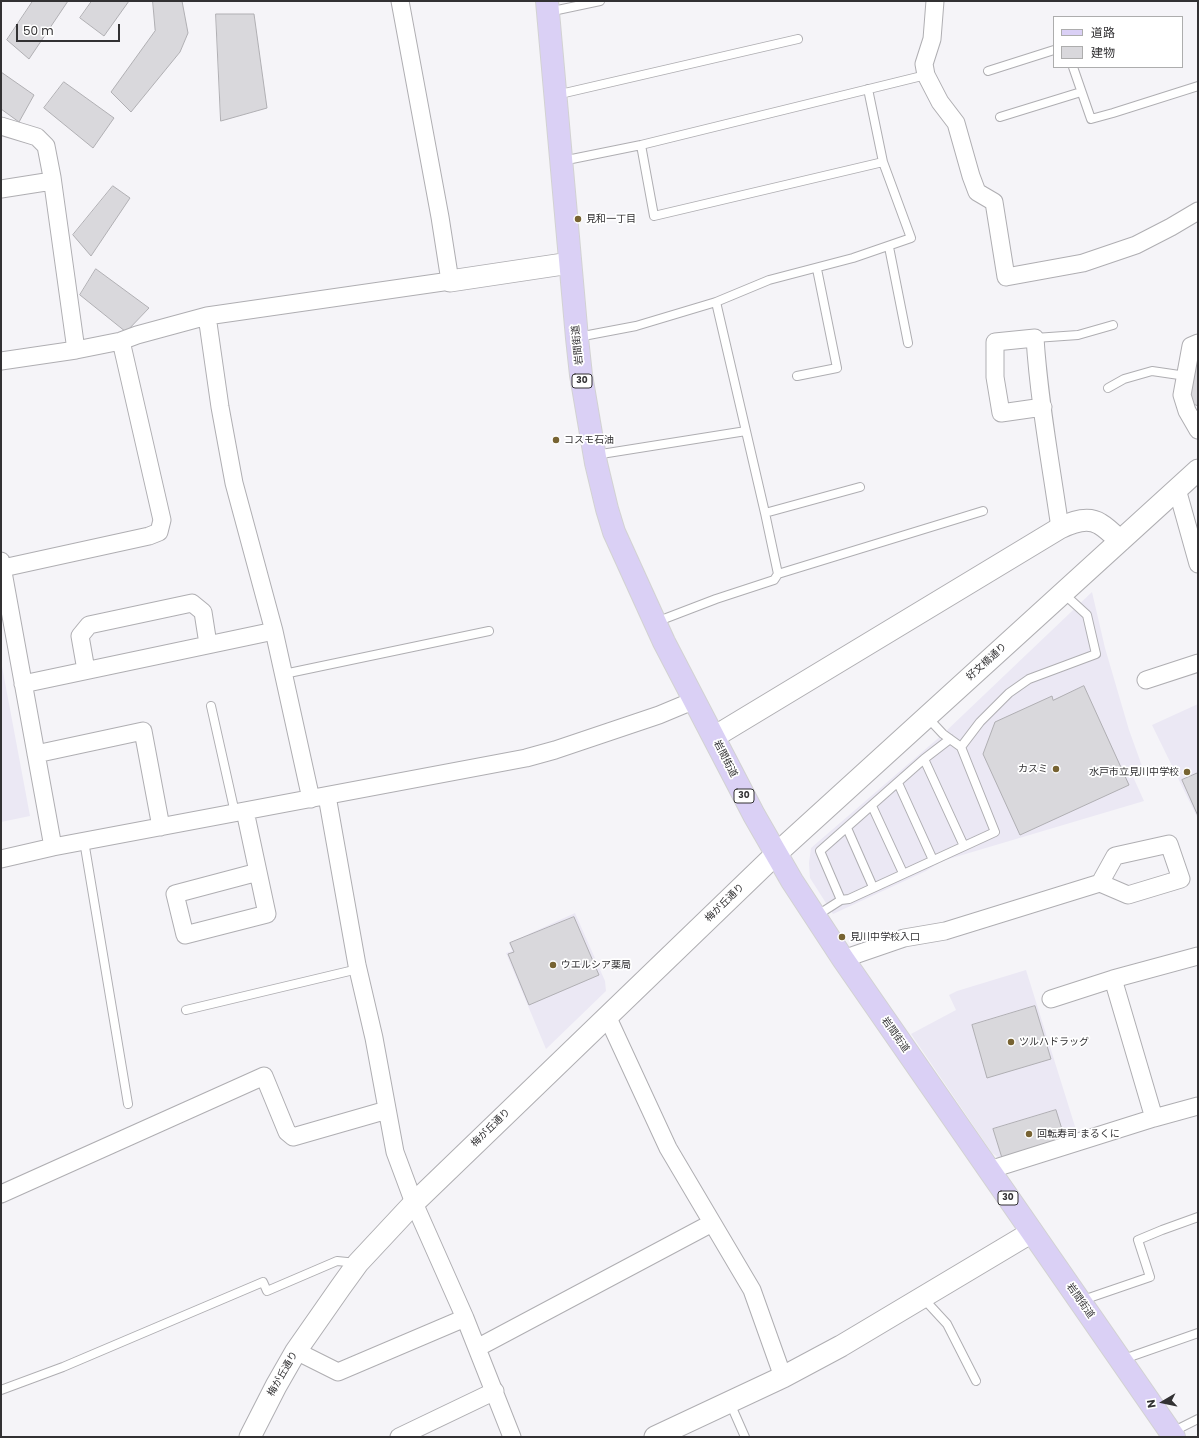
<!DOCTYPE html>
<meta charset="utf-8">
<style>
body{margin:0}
#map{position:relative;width:1199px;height:1438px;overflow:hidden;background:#f5f4f8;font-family:Poppins,"Noto Sans JP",sans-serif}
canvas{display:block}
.frame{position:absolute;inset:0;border:2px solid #323133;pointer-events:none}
.legend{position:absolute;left:1053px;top:16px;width:130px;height:52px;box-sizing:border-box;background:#fff;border:1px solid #adadad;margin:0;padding:5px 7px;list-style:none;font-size:12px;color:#323133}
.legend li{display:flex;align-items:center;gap:8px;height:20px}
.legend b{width:20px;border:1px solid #adadad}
.north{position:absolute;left:1143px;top:1382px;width:40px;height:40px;-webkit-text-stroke:3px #fff;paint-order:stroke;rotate:261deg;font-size:11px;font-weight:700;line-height:16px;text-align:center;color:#323133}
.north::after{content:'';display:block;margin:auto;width:14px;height:18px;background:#323133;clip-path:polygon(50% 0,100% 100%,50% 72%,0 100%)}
.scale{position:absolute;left:16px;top:24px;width:104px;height:18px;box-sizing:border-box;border:2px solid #323133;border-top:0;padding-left:5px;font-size:12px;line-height:14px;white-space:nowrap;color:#323133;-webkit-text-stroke:3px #fff;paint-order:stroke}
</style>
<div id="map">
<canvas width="1199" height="1438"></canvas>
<div class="frame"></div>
<ul class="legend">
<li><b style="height:5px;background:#dad0f5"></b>道路</li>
<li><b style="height:11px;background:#d9d8dc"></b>建物</li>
</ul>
<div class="north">N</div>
<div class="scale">50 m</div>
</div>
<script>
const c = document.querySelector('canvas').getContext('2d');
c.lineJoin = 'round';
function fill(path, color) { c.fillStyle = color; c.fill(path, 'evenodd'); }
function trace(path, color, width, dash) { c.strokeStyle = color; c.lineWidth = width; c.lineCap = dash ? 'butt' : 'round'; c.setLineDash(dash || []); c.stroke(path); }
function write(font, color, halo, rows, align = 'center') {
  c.font = font + ' Poppins,"Noto Sans JP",sans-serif'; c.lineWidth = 3.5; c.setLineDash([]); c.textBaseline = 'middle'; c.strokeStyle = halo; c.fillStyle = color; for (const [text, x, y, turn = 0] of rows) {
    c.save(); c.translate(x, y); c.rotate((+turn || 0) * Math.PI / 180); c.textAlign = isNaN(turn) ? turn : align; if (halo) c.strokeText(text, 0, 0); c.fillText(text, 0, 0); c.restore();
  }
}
const built = new Path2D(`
 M 1092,592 L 1105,648 L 1129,730 L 1142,766 L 1130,770 L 1144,801 L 942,861 L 926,871 L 833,914 L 810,878 L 809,863 L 811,848 L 943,734 Z
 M 1,661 L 30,816 L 1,822 Z
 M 1198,704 L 1198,819 L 1152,725 Z
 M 575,913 L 605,981 L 606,991 L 546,1049 L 506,953 L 512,951 L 509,943 Z
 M 1026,970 L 1078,1136 L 1002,1160 L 992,1153 L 911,1034 L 956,1010 L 949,995 L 957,991 Z`);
const building = new Path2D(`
 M 33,1 L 68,1 L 29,59 L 7,40 Z
 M 92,1 L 129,1 L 104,36 L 80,18 Z
 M 153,1 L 182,1 L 188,33 L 180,52 L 131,112 L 111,92 L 155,31 Z
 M 216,14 L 254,14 L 267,108 L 221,121 Z
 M 1,72 L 34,95 L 19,122 L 1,109 Z
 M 64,82 L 114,118 L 93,148 L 44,108 Z
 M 113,186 L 130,198 L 91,256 L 73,235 Z
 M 96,269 L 149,308 L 126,332 L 80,295 Z
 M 1198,352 L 1198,406 L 1189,402 Z
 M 1084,686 L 1129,785 L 1020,835 L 983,754 L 995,722 L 1052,696 L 1053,700 Z
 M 1198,773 L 1198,816 L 1182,780 Z
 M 574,917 L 599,975 L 529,1005 L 508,954 L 514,952 L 510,943 Z
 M 1035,1006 L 1051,1059 L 987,1078 L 972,1025 Z
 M 1056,1110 L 1065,1139 L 1002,1158 L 993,1129 Z`);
const service = new Path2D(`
 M 548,12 L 600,1
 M 1073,67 L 1091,119 L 1113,113 L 1198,86
 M 988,71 L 1054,50
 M 556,95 L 798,39
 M 1000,117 L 1081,92
 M 641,145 L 654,216 L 883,162
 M 562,161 L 641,145 L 926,75
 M 889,247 L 908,343
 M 716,302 L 765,513 L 860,487
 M 578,337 L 636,326 L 716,302 L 769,280 L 853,258 L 911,238 L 883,162 L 868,89
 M 1035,338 L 1078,335 L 1113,325
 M 797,376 L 837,368 L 817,269
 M 1108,388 L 1124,379 L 1152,371 L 1186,376
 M 595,455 L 746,431
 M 765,513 L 778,574
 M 656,622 L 716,599 L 774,580 L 778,574 L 983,511
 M 284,674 L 489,631
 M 211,706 L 235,813
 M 961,747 L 980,722 L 1009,693 L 1029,679 L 1096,654 L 1087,615 L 1063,593
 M 924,759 L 964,846
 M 898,783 L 933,860
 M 872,806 L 903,873
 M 847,828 L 873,887
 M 84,841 L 128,1104
 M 841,900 L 820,851 L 924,759 L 950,739
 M 816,916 L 841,900 L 849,899 L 995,832 L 961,747 L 943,734 L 928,718
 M 186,1010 L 358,969
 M 923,1298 L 947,1324 L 976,1381
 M 1080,1301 L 1150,1277 L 1138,1240 L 1162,1230 L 1198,1217
 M 1121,1360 L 1198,1333
 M 1,1390 L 63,1367 L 263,1282 L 267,1291 L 337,1261 L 357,1263
 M 730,1403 L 745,1437
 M 1172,1432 L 1198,1419`);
const minor = new Path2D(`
 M 935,1 L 932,39 L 924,64 L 926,75 L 940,102 L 956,123 L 971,176 L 977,192 L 994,202 L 1006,277 L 1083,263 L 1136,245 L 1171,227 L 1198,211
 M 1,126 L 37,137 L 46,146 L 52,177 L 76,350
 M 1,189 L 52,181
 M 207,316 L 220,407 L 234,483 L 274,631 L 311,799
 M 1198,343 L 1191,346 L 1182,395 L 1187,411 L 1198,430
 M 1,361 L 76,350 L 121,341 L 137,335 L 207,316 L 450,281 L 440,217 L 400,1
 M 1043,407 L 1001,413 L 995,377 L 995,342 L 1035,338 C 1039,401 1051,465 1060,528
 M 1177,489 L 1198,564
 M 1,561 L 53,847
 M 3,568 L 149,536 L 159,532 L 162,520 L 121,341
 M 86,670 L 80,636 L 89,625 L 192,603 L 203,612 L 208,644
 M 1146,680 L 1198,663
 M 23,684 L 274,631
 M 36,754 L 143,731 L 161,827
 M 327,796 L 357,965 L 374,1038 L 395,1152 L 414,1203 L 465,1318 L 512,1437
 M 245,811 L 267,914 L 185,935 L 175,894 L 258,872
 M 1,859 L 53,847 L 526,758 L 555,750 L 659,715 L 695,700
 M 843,959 L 904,938 L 945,931 L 1100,883 L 1128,895 L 1181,879 L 1169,844 L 1115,856 L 1100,883
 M 1113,979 L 1154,1118
 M 1051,999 L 1113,979 L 1198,956
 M 607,1016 L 668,1148 L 752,1290 L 783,1377
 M 989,1170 L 1154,1118 L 1198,1106
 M 1,1194 L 264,1076 L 287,1132 L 293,1137 L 387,1110
 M 477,1348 L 712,1223
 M 296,1351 L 338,1372 L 465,1318
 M 399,1437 L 495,1391`);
const tertiary = new Path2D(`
 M 450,281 L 570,263
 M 714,737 L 1060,528 C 1072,522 1088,516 1100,524 C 1107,528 1114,535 1120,541
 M 250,1437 L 276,1386 L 296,1351 L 340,1288 L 358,1263 L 414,1203 L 776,854 L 1198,470
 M 655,1437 L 783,1377 L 841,1346 L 1032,1232`);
const primary = new Path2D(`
 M 547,1 L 577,338 L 581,375 L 596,463 L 607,509 L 614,532 L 664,642 L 754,815 L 792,881 L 843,959 L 1174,1437`);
const markers = [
 [578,219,4,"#776332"],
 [556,440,4,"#776332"],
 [1056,769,4,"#776332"],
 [1187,772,4,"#776332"],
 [842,937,4,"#776332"],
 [553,965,4,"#776332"],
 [1011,1042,4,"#776332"],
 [1029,1134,4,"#776332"]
];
const shields = [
 [582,381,20],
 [744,796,20],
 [1008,1198,20]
];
const shieldNames = [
 ["30",582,381],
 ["30",744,796],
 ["30",1008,1198]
];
const poiNames = [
 ["見和一丁目",586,219],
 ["コスモ石油",564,440],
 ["カスミ",1048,769,"right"],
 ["水戸市立見川中学校",1179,772,"right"],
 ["見川中学校入口",850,937],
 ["ウエルシア薬局",561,965],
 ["ツルハドラッグ",1019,1042],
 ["回転寿司 まるくに",1037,1134]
];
const streetNames = [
 ["岩間街道",578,345,-96],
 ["好文橋通り",987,662,-42],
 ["岩間街道",725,759,63],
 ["梅が丘通り",725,903,-44],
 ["岩間街道",895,1035,55],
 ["梅が丘通り",491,1128,-44],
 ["岩間街道",1080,1301,55],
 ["梅が丘通り",283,1374,-60]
];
fill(built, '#ebe8f4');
fill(building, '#d9d8dc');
trace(building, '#b0afb3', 1);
trace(service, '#afaeb2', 10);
trace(minor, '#afaeb2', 19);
trace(tertiary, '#afaeb2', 23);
trace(primary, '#d2d2d2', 24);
trace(service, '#fff', 8);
trace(minor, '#fff', 17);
trace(tertiary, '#fff', 21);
trace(primary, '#dad0f5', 22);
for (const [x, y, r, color] of markers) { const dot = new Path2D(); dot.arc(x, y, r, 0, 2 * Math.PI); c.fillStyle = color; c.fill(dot); trace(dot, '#fff', 1.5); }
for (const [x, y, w] of shields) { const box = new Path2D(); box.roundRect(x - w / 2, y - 7, w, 14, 3); c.fillStyle = '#fff'; c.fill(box); trace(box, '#323133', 1); }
write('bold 9px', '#323133', null, shieldNames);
write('10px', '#323133', '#fff', poiNames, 'left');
write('10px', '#323133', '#fff', streetNames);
</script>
